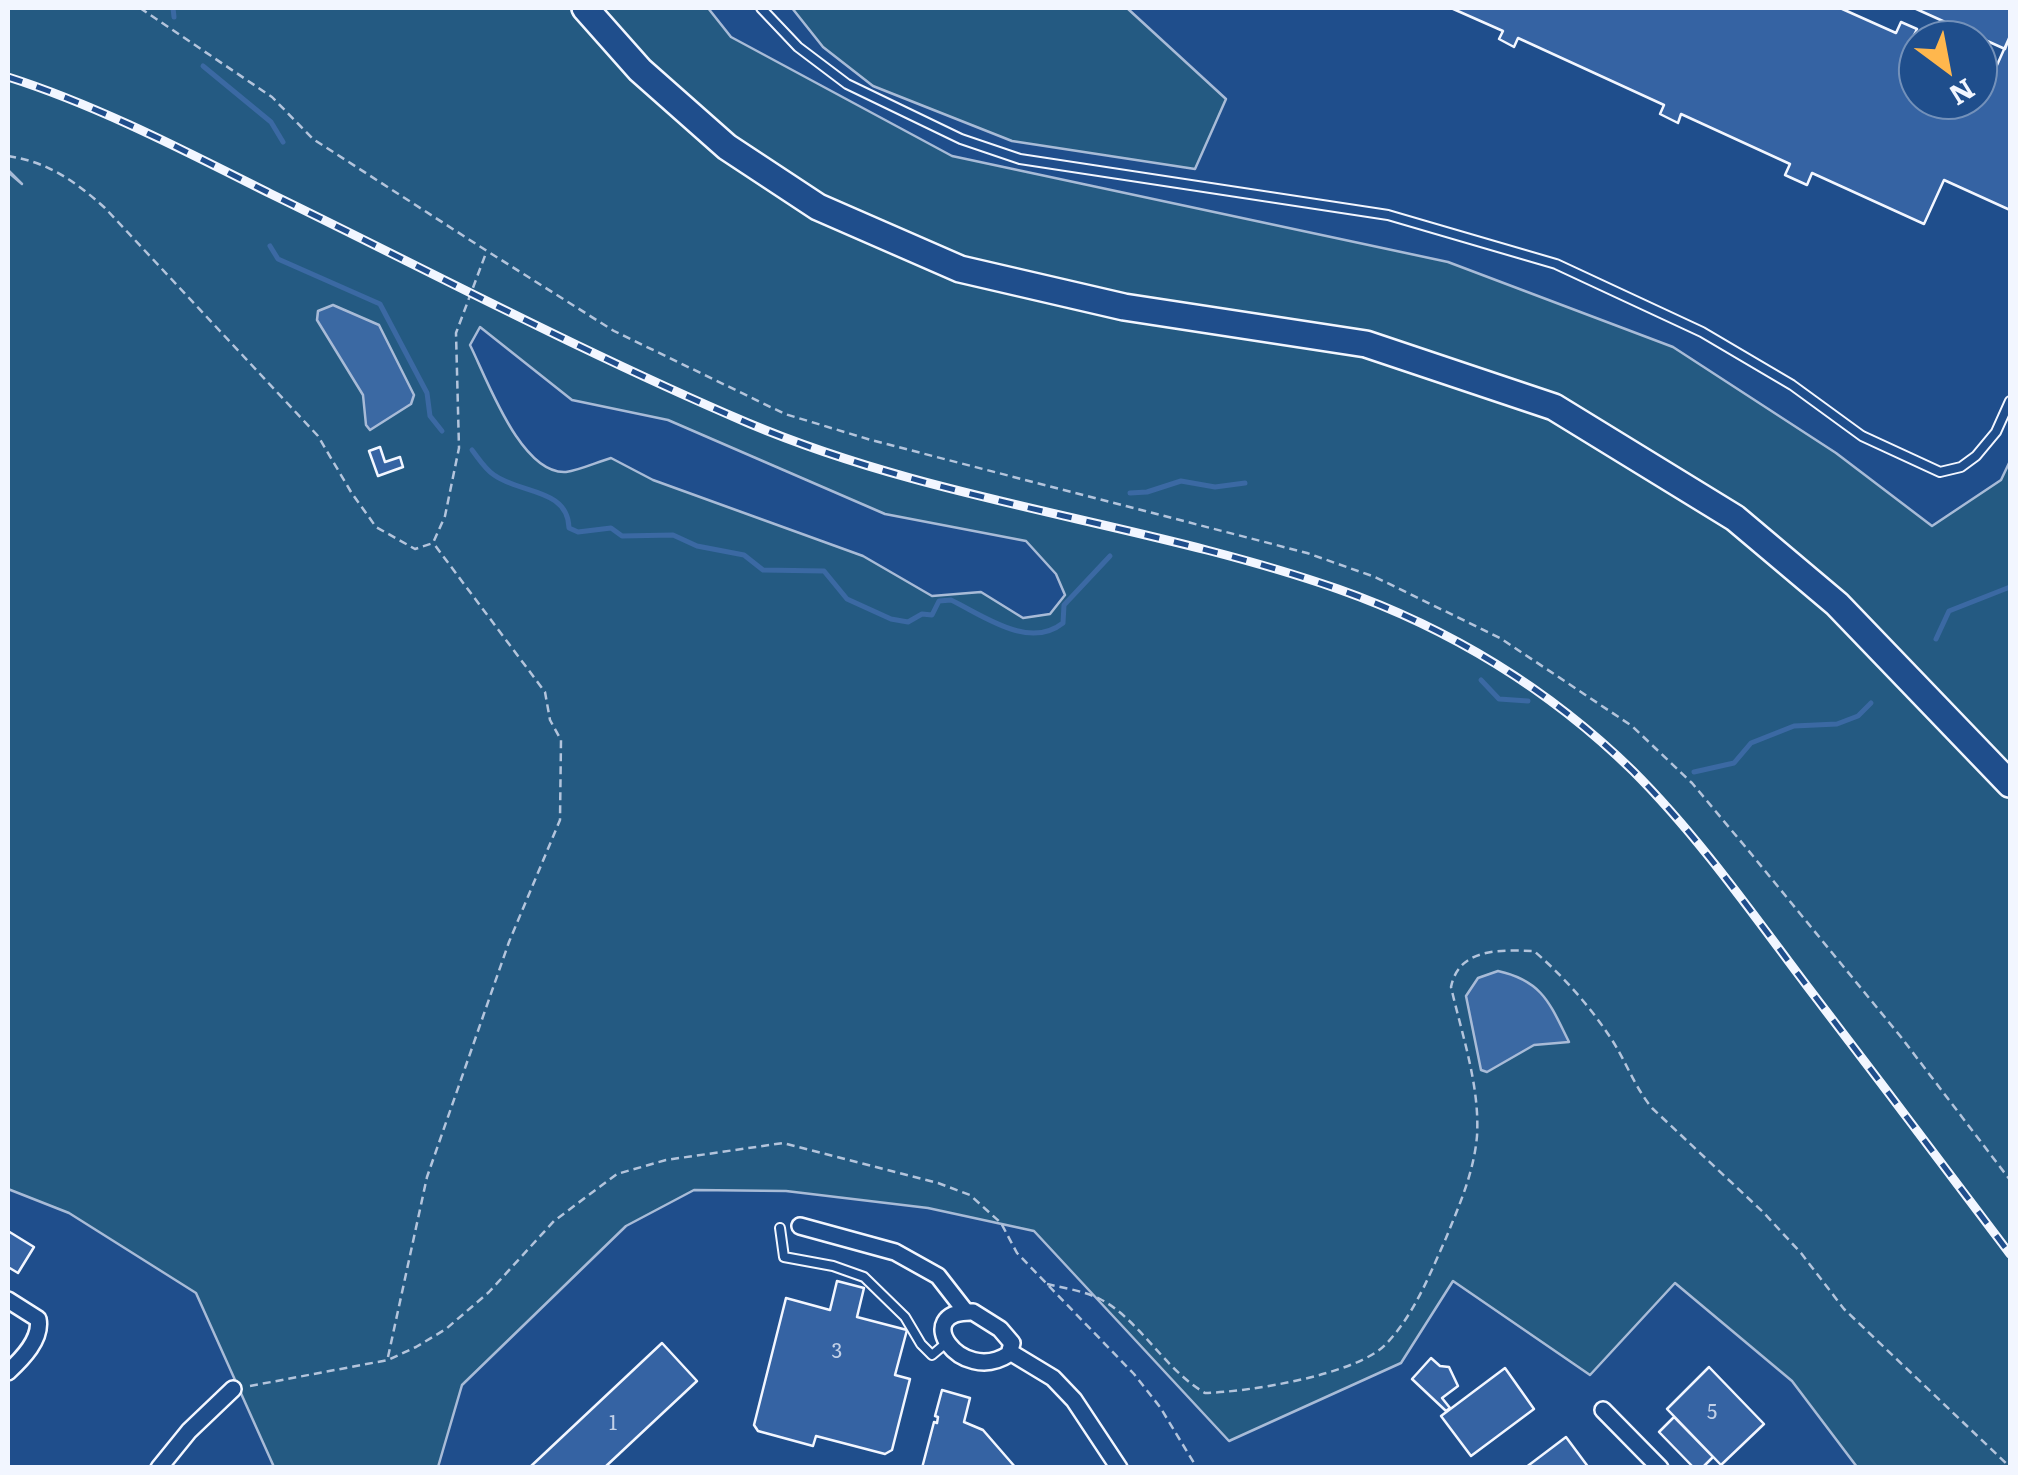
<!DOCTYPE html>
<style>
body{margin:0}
#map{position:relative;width:2018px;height:1475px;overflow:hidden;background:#1f4e8c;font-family:Literata,serif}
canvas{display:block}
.frame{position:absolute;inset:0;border:10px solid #f2f6ff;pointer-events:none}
.north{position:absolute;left:1898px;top:20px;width:100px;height:100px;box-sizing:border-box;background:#1f4e8c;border:2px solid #7391ba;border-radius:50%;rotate:148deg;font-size:28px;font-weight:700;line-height:40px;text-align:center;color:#f2f6ff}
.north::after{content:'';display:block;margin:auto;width:35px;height:45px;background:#ffb74d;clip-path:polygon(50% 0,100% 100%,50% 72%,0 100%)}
</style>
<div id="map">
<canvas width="2018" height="1475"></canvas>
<div class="frame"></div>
<div class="north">N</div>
</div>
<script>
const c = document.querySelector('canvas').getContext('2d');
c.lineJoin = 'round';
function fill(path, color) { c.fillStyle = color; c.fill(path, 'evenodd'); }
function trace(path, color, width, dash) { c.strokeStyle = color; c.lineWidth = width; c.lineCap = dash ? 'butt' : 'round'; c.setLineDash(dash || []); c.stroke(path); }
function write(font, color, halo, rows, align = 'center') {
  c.font = font + ' Literata,serif'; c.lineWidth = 8; c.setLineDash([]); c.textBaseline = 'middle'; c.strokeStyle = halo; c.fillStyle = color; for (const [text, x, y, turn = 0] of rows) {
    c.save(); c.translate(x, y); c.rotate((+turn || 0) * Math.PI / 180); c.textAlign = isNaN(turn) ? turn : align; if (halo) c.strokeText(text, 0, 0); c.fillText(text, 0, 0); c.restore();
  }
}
const green = new Path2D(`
 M 8,8 L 708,8 L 731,37 L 952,156 L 1448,262 L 1673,347 L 1836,453 L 1932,526 L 2001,480 L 2010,461 L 2010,1467 L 1857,1467 L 1792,1381 L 1675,1283 L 1590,1375 L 1453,1281 L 1401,1363 L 1229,1441 L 1034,1231 L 928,1208 L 786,1191 L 694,1190 L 626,1226 L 462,1385 L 438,1467 L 274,1467 L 196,1293 L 69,1213 L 8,1189 L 8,172 L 22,184 L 8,170 ZM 480,327 L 572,400 L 668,420 L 885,514 L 1026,541 L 1056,574 L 1065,595 L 1050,614 L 1023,618 L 981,592 L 932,596 L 863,556 L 653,480 L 611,458 C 597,462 580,470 566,472 C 521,475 487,379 470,345 Z
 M 792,8 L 1127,8 L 1226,99 L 1195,169 L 1012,141 L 873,86 L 823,47 Z`);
const water = new Path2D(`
 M 333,305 L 379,325 L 414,395 L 411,404 L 370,430 L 366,425 L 363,395 L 317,320 L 318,311 Z
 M 1498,971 C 1543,981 1550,1004 1569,1042 L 1534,1045 L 1487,1072 L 1481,1070 L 1466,996 L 1478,978 Z`);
const stream = new Path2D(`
 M 173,8 L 174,17
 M 203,66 L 271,122 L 283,142
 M 270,246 L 278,259 L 380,304 L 427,393 L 430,416 L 442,431
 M 472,450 C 479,459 485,469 494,475 C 520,494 568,488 569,528 L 578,532 L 611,528 L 622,536 L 673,535 L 697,546 L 744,555 L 763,570 L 824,571 L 847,599 L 891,619 L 908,622 L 922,614 L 932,615 L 939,601 L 951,600 C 984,616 1029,650 1063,623 L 1064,605 L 1110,556
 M 1130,493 L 1147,492 L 1181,481 L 1215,487 L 1245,483
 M 1936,639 L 1949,611 L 2010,587
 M 1481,680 L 1499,699 L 1528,701
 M 1694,772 L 1734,763 L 1751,743 L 1794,726 L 1837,724 L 1858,716 L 1871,703`);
const building = new Path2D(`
 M 1451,8 L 1840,8 L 1896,33 L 1901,22 L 1917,29 L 1913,37 L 1918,40 L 1918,100 L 1978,100 L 1978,68 L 1993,74 L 2010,36 L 2010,210 L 1944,180 L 1924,224 L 1812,173 L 1807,185 L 1785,175 L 1790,164 L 1681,114 L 1678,123 L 1660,114 L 1664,105 L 1518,38 L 1514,47 L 1499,39 L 1503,31 Z
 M 1914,8 L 2010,8 L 2010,36 L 2005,49 Z
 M 380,447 L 385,462 L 400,457 L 403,467 L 378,476 L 369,451 Z
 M 8,1231 L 34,1247 L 18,1273 L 8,1267 Z
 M 837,1281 L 864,1288 L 857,1317 L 907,1330 L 895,1375 L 910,1379 L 892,1450 L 885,1454 L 816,1436 L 813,1446 L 758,1431 L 754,1425 L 786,1298 L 830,1310 Z
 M 662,1343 L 697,1381 L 604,1468 L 529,1468 Z
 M 1431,1358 L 1440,1366 L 1449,1367 L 1458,1386 L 1442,1398 L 1450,1408 L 1446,1411 L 1412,1379 Z
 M 1709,1367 L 1764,1424 L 1721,1465 L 1667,1409 Z
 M 1505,1368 L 1534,1409 L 1471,1456 L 1441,1416 Z
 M 942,1390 L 970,1398 L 964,1422 L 983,1430 L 1016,1468 L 922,1468 L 934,1422 L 937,1423 L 938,1417 L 935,1416 Z
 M 1674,1417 L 1713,1457 L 1702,1468 L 1694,1468 L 1659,1432 Z
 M 1566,1437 L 1589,1468 L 1525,1468 Z`);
const path = new Path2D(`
 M 140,8 L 272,97 L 313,139 L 487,251 L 614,331 L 785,414 L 871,440 L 1307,553 L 1375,577 L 1500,638 L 1632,726 L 1692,783 L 1748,850 L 1901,1037 L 2010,1180
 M 8,156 C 48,162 75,181 105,208 L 318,436 L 351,492 L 376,527 L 415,549 L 433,543 L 445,516 L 459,448 L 456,333 L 486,253
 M 1047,1284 C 1064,1288 1084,1291 1100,1299 C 1139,1319 1164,1369 1205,1393 C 1247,1392 1357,1375 1386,1344 C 1414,1315 1430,1274 1446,1238 C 1459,1206 1474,1172 1477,1136 C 1480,1086 1462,1035 1451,987 C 1459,947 1502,950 1534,951 C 1561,974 1588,1004 1608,1034 C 1625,1058 1633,1085 1652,1108 L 1763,1212 L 1801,1253 L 1844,1309 L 2010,1467
 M 388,1357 L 427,1177 L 509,942 L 560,820 L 561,740 L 550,720 L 545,692 L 434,544
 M 250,1386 L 388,1360 L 416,1347 L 446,1329 L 489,1292 L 554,1221 L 617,1174 L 666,1160 L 783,1143 L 938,1183 L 970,1195 L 1001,1223 L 1017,1253 L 1134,1374 L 1160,1407 L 1197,1468`);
const lane = new Path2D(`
 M 761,8 L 798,47 L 847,84 L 961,139 L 1020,159 L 1388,215 L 1556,264 L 1702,332 L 1792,385 L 1862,436 L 1940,472 L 1961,467 L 1976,456 L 1996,432 L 2010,401
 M 780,1228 L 784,1257 L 833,1266 L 864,1277 L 905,1317 L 921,1344 L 932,1355 L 945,1344`);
const street = new Path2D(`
 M 800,1226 L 895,1252 L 938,1276 L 966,1312
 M 8,1300 L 38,1319 C 42,1339 22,1359 8,1372
 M 973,1312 L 1000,1329 L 1012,1343 L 1009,1354 C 960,1386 909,1310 973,1312 Z
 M 1010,1352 L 1053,1378 L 1074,1400 L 1119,1468
 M 1603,1410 L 1660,1468
 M 159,1468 L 189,1431 L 233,1389`);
const primary = new Path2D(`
 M 585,8 L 640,70 L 727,147 L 818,207 L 960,269 L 1124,307 L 1366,344 L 1554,407 L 1735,518 L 1837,604 L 2010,784`);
const rail = new Path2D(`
 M 8,77 C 99,106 185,151 271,194 C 429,271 586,354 748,423 C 938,503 1145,522 1338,589 C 1449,628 1549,689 1633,771 C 1698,836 1752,913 1807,986 C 1875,1075 1943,1165 2010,1254`);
const numberNames = [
 ["3",837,1352],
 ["5",1712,1413],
 ["1",613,1424]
];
fill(green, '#245a82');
trace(green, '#a8bbd7', 2.5);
fill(water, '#3b69a3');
trace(water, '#a8bbd7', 2.5);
trace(stream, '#3b69a3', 5);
fill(building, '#3563a3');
trace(building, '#f2f6ff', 2.5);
trace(lane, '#f2f6ff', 12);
trace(street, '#f2f6ff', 20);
trace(primary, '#f2f6ff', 30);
trace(path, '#b3c4dc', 2.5, [8, 5]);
trace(lane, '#1f4e8c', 8);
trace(street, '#1f4e8c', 15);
trace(primary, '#1f4e8c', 25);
trace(rail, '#f2f6ff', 9);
trace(rail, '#1f4e8c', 5, [15]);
write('20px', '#c3d1e8', null, numberNames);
</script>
